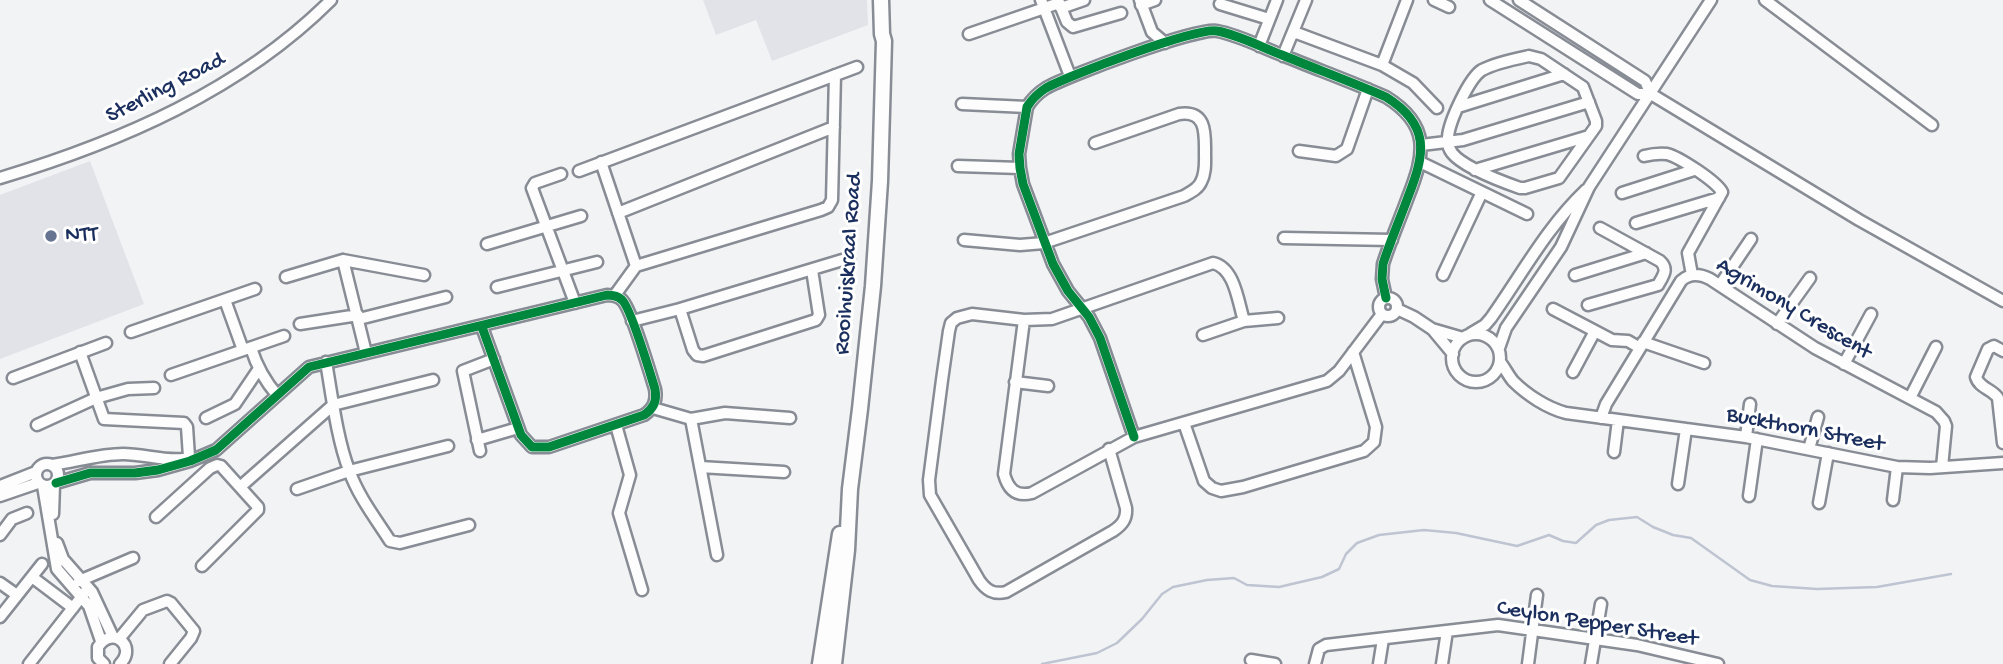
<!DOCTYPE html>
<style>
body{margin:0}
canvas{display:block;background:#f2f3f4}
</style>
<canvas width="2003" height="664"></canvas>
<script>
const c = document.querySelector('canvas').getContext('2d');
c.lineJoin = 'round';
function fill(path, color) { c.fillStyle = color; c.fill(path, 'evenodd'); }
function trace(path, color, width, dash) { c.strokeStyle = color; c.lineWidth = width; c.lineCap = dash ? 'butt' : 'round'; c.setLineDash(dash || []); c.stroke(path); }
function write(font, color, halo, rows, align = 'center') {
  c.font = font + ' "Gochi Hand",sans-serif'; c.lineWidth = 6; c.setLineDash([]); c.textBaseline = 'middle'; c.strokeStyle = halo; c.fillStyle = color; for (const [text, x, y, turn = 0] of rows) {
    c.save(); c.translate(x, y); c.rotate((+turn || 0) * Math.PI / 180); c.textAlign = isNaN(turn) ? turn : align; if (halo) c.strokeText(text, 0, 0); c.fillText(text, 0, 0); c.restore();
  }
}
const built = new Path2D(`
 M 703,0 L 867,0 L 868,25 L 772,61 L 756,20 L 716,35 Z
 M 90,161 L 144,304 L 0,359 L 0,195 Z`);
const stream = new Path2D(`
 M 1042,664 L 1097,653 L 1117,643 L 1142,619 L 1162,594 L 1173,587 L 1207,580 L 1234,578 L 1247,585 L 1279,587 L 1322,577 L 1339,569 L 1346,554 L 1357,543 L 1379,535 L 1424,530 L 1456,533 L 1517,546 L 1549,535 L 1563,541 L 1576,543 L 1596,525 L 1609,520 L 1637,517 L 1653,527 L 1673,535 L 1691,538 L 1750,580 L 1772,586 L 1817,589 L 1877,587 L 1951,574`);
const street = new Path2D(`
 M 1041,0 L 1070,76
 M 1058,0 L 1067,22 L 1073,27 L 1121,13
 M 1140,0 L 1152,32 L 1165,43
 M 1434,0 L 1449,7
 M 1490,0 L 1638,94 L 1651,94 L 1645,81 L 1519,0
 M 1765,0 L 1932,125
 M 1220,4 L 1269,19
 M 1141,5 L 1155,0
 M 1061,8 L 1084,0
 M 1294,32 L 1382,65 L 1413,83 L 1437,108
 M 969,34 L 1059,3
 M 1259,46 L 1277,0
 M 1283,56 L 1306,0
 M 1529,56 L 1541,59 L 1583,87 L 1596,121 L 1596,126 L 1559,178 L 1525,188 L 1520,188 C 1503,182 1463,167 1452,153 C 1449,149 1447,143 1448,137 C 1449,122 1469,78 1482,70 C 1495,63 1515,59 1529,56 Z
 M 1382,65 L 1407,0
 M 1651,94 L 1859,220 L 2003,301
 M 962,104 L 1027,107
 M 1458,107 L 1564,74
 M 1421,145 L 1463,140 L 1589,102
 M 1299,151 L 1336,156 L 1347,149 L 1368,89
 M 1644,156 C 1652,154 1659,153 1667,154 C 1679,157 1716,181 1722,192 L 1688,253 L 1692,275
 M 601,162 L 636,266 L 615,295
 M 1420,162 L 1527,214
 M 958,166 L 1020,168
 M 1475,170 L 1589,136
 M 579,171 L 857,67
 M 561,174 L 535,183 L 532,188 L 575,303
 M 0,178 C 120,142 241,90 331,0
 M 1622,193 L 1694,170
 M 618,213 L 834,127
 M 1636,223 L 1719,198
 M 1284,238 L 1392,240
 M 964,240 L 1020,245 L 1044,243 L 1184,196 C 1191,192 1198,189 1201,182 C 1206,173 1205,162 1205,153 C 1205,134 1207,110 1179,114 L 1095,143
 M 487,244 L 581,216
 M 343,260 L 424,275
 M 636,266 L 821,210 L 828,207 L 832,200 L 835,75
 M 1443,275 L 1482,192
 M 1575,275 L 1646,253
 M 286,277 L 343,260 L 366,353
 M 1720,285 L 1751,239
 M 497,287 L 597,262
 M1379 307a9 9 0 1 1 18 0a9 9 0 1 1-18 0Z
 M 225,300 L 243,350
 M 1588,305 L 1658,285 C 1663,276 1669,269 1660,261 L 1600,228
 M 680,309 L 693,350 L 697,355 L 703,356 L 816,320 L 819,315 L 812,270
 M 1397,309 L 1414,317 L 1432,329 L 1463,338
 M 1553,309 L 1612,340 L 1628,341 L 1640,348
 M 359,319 L 446,297
 M 1024,320 L 1004,474 C 1008,489 1016,497 1032,493 L 1134,437 L 1327,381 L 1339,371 L 1382,314
 M 632,321 L 680,309 L 849,258
 M 300,324 L 358,315
 M 1777,324 L 1810,278
 M 1433,330 L 1453,354
 M 131,332 L 255,289
 M1452 358a24 24 0 1 1 48 0a24 24 0 1 1-48 0Z
 M 1470,334 L 1485,325 L 1491,318 C 1522,274 1547,227 1586,190
 M 1203,335 L 1244,321 L 1278,318
 M 1643,342 L 1704,363
 M 251,348 C 257,367 264,380 277,395
 M 1499,348 L 1506,328 L 1561,247 L 1589,187 L 1711,0
 M 2003,351 L 1994,346 L 1988,349 L 1976,377 C 1979,388 1992,389 1998,398 L 2003,443
 M 80,352 L 104,419 L 184,423 L 187,427 L 189,457
 M 326,362 C 332,396 337,439 349,470 C 358,496 376,519 390,541 L 400,543 L 469,525
 M 1500,362 C 1505,368 1508,375 1513,381 C 1527,395 1547,408 1566,413 L 1746,437 L 1897,467 L 1930,468 L 2003,463
 M 1844,364 L 1871,314
 M 1573,372 L 1595,331
 M 171,375 L 284,336
 M 13,378 L 106,343
 M 1015,382 L 1048,386
 M 1910,398 L 1936,347
 M 653,408 L 691,419 L 725,413 L 790,418
 M 206,418 L 235,404 L 258,370
 M 1601,418 L 1606,404 L 1681,281 C 1689,273 1700,274 1710,279 L 1815,348 L 1936,412 L 1944,421 L 1946,426 L 1942,467
 M 691,419 L 717,555
 M 1184,423 L 1204,481 L 1212,488 L 1221,491 L 1243,487 L 1364,451 L 1374,442 L 1376,427 L 1353,352
 M 37,425 L 96,398 L 128,389 L 154,388
 M 616,425 L 630,475 L 619,513 L 642,590
 M 1134,437 L 1100,338 L 1089,317 L 1068,291 L 1053,264 L 1023,184 L 1020,168 L 1019,154 L 1027,107 C 1032,99 1038,93 1046,88 C 1067,76 1197,27 1217,31 C 1239,35 1261,47 1282,55 C 1316,69 1352,82 1386,97 C 1431,125 1425,154 1408,197 C 1400,219 1390,242 1383,264 L 1382,279 L 1386,298
 M 1746,437 L 1750,404
 M 477,440 L 518,428
 M 1109,449 L 1126,508 C 1127,519 1122,525 1113,531 L 1006,592 C 993,595 986,590 979,580 L 930,495 L 929,480 L 942,380 L 949,331 L 951,323 L 957,318 L 972,314 L 1024,320 L 1052,319 L 1213,263 C 1235,268 1238,302 1244,321
 M 1809,449 L 1818,417
 M 480,451 L 463,371 L 494,359
 M 1614,452 L 1618,420
 M36 475a11 11 0 1 1 22 0a11 11 0 1 1-22 0Z
 M 52,465 C 75,462 99,454 123,454 C 143,454 163,461 183,459
 M 700,467 L 784,472
 M 56,483 L 90,473 L 135,473 L 158,470 L 190,461 L 216,450 L 309,367 L 607,295 C 613,295 618,296 622,300 C 631,308 650,373 655,389 C 657,401 654,408 644,415 L 549,447 L 532,447 L 521,435 L 482,327
 M 1678,484 L 1686,429
 M 0,486 L 36,472
 M 43,486 L 57,569 L 89,606 L 101,641
 M 240,487 L 333,405 L 433,380
 M 297,489 L 349,471 L 448,446
 M 0,496 L 38,483
 M 1749,496 L 1757,439
 M 1893,500 L 1897,467
 M 1819,503 L 1828,453
 M 53,514 L 54,485
 M 156,517 L 210,468 L 217,465 L 221,466 L 258,507 L 258,510 L 202,566
 M 0,535 L 12,519 L 27,513
 M 57,543 L 63,559 L 92,592 L 113,637
 M 32,577 L 73,608
 M 79,581 L 133,558
 M 0,583 L 17,595
 M 0,617 L 42,564
 M 119,639 L 143,610 L 167,601 L 171,603 L 194,631 L 191,638 L 170,664
 M 1251,660 L 1275,664
 M 29,664 L 86,591
 M 104,664 L 98,658 L 98,647 C 112,625 138,646 120,664
 M 1315,664 L 1319,649 L 1326,645 L 1498,625 L 1637,645 L 1718,664
 M 1379,664 L 1383,639
 M 1442,664 L 1447,631
 M 1528,664 L 1537,595
 M 1591,664 L 1601,604`);
const secondary = new Path2D(`
 M 820,664 L 840,534
 M 834,664 L 847,550 L 850,489 L 860,409 L 873,286 L 880,181 L 884,41 L 882,34 L 881,0`);
const cycleway = new Path2D(`
 M 1134,437 L 1100,338 L 1089,317 L 1068,291 L 1053,264 L 1023,184 L 1020,168 L 1019,154 L 1027,107 C 1032,99 1038,93 1046,88 C 1067,76 1197,27 1217,31 C 1239,35 1261,47 1282,55 C 1316,69 1352,82 1386,97 C 1431,125 1425,154 1408,197 C 1400,219 1390,242 1383,264 L 1382,279 L 1386,298
 M 56,483 L 90,473 L 135,473 L 158,470 L 190,461 L 216,450 L 309,367 L 607,295 C 613,295 618,296 622,300 C 631,308 650,373 655,389 C 657,401 654,408 644,415 L 549,447 L 532,447 L 521,435 L 482,327`);
const markers = [
 [51,236,7,"#667492"]
];
const streetNames = [
 ["Sterling Road",166,89,-27],
 ["Rooihuiskraal Road",850,264,-86],
 ["Agrimony Crescent",1793,310,31],
 ["Buckthorn Street",1805,431,11],
 ["Ceylon Pepper Street",1597,625,9]
];
const poiNames = [
 ["NTT",65,236]
];
fill(built, '#e1e3e8');
trace(stream, '#bec4d1', 2.5);
trace(street, '#888c95', 15);
trace(secondary, '#888c95', 19);
trace(street, '#fdfdfd', 10);
trace(secondary, '#fdfdfd', 14);
trace(cycleway, '#00873e', 9);
for (const [x, y, r, color] of markers) { const dot = new Path2D(); dot.arc(x, y, r, 0, 2 * Math.PI); c.fillStyle = color; c.fill(dot); trace(dot, '#fff', 2.5); }
write('23px', '#1b2f5e', '#fff', streetNames);
write('23px', '#1b2f5e', '#fff', poiNames, 'left');
</script>
